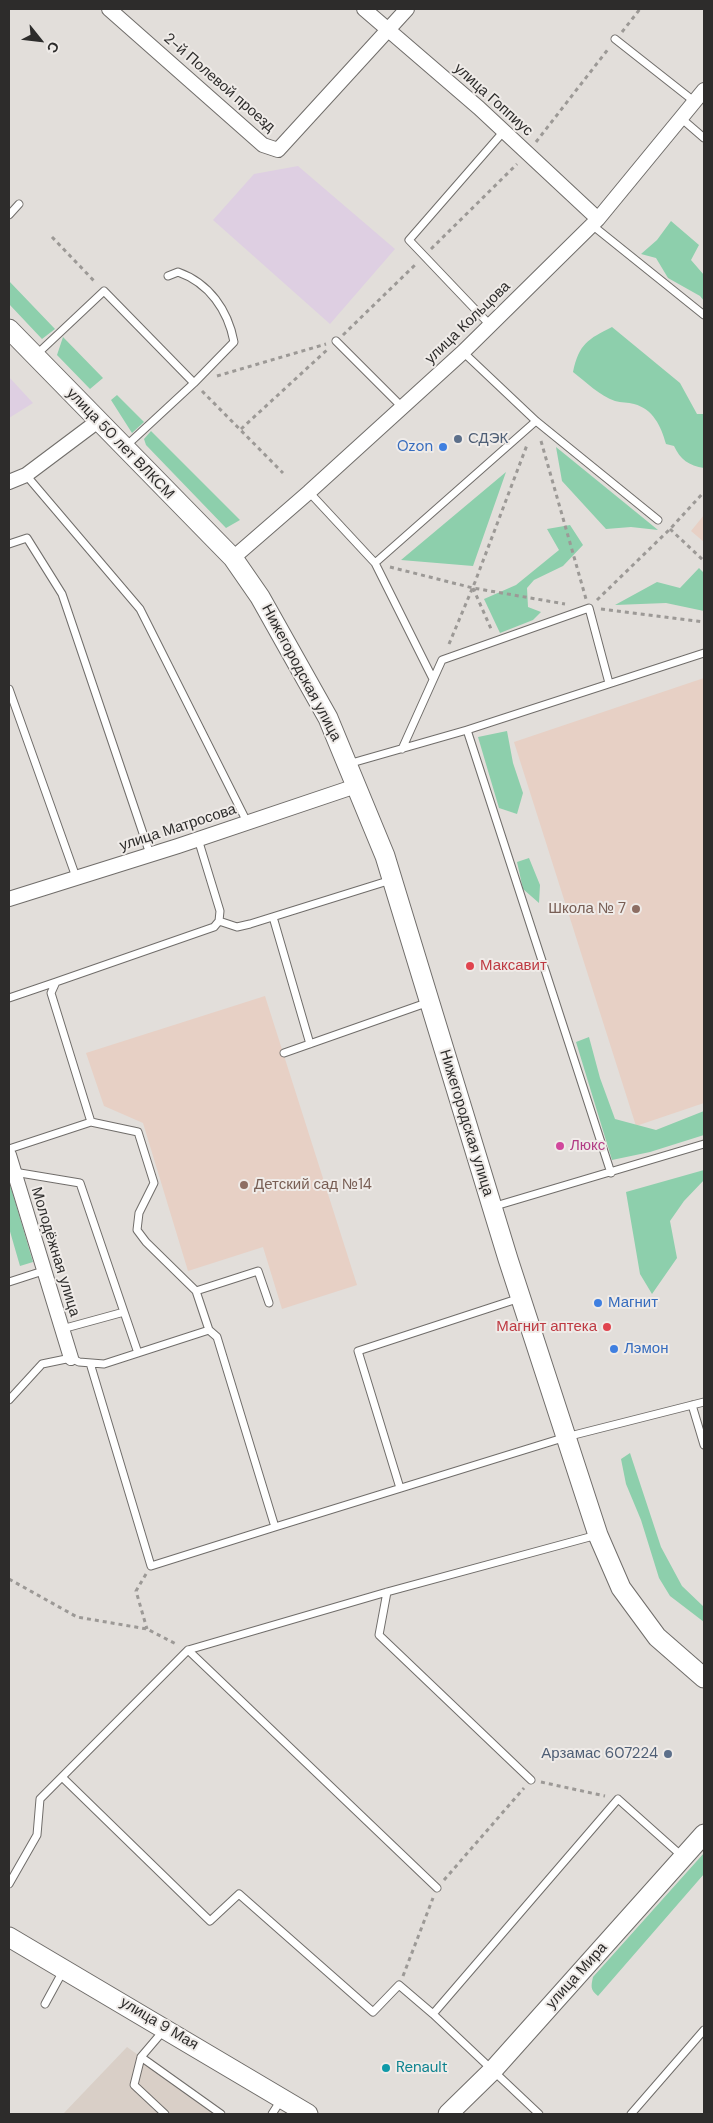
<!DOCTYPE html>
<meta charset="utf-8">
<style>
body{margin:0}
#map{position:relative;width:713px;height:2123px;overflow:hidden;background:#e2deda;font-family:"DM Sans",sans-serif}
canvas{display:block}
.frame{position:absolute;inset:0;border:10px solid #2d2c2b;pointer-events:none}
.north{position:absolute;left:15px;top:15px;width:50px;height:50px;-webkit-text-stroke:4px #efebe8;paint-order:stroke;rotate:119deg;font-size:14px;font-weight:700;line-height:20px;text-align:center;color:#2d2c2b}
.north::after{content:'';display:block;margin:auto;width:18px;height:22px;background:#2d2c2b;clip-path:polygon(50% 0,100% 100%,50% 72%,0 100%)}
</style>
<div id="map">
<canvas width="713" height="2123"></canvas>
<div class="frame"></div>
<div class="north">С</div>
</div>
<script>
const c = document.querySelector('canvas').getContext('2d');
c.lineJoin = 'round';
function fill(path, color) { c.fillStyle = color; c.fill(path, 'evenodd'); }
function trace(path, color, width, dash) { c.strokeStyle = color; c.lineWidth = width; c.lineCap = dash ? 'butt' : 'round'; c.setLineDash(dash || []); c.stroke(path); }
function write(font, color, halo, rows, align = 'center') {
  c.font = font + ' "DM Sans",sans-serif'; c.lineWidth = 4; c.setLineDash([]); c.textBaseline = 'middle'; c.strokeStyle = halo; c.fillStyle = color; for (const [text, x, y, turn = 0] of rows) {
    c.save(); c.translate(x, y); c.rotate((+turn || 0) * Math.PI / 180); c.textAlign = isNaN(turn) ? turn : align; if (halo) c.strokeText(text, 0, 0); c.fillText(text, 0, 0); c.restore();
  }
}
const built = new Path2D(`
 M 127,2047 L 221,2114 L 63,2114 Z`);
const industrial = new Path2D(`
 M 298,166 L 395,249 L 330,324 L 213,220 L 254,174 Z
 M 9,377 L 33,403 L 9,418 Z`);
const education = new Path2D(`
 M 704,515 L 704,542 L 691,531 Z
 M 704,678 L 704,1103 L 636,1126 L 514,742 Z
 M 265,996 L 357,1285 L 282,1309 L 263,1247 L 188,1271 L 143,1123 L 104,1106 L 86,1053 Z`);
const green = new Path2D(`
 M 671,221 L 699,245 L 691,260 L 704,275 L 704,301 L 700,296 L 668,278 L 656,258 L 641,254 L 657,240 Z
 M 9,281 L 55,329 L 42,339 L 9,304 Z
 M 612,327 L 680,383 L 697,414 L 704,414 L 704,468 C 689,466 680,459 674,446 L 666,444 C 661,426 653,409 634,404 C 628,402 621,403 615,401 C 600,396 586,382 573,372 C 579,344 588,339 612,327 Z
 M 63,337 L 103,378 L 90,389 L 57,355 Z
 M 117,395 L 144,422 L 132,433 L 111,400 Z
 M 151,431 L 240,520 L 226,528 L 146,445 L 144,439 Z
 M 556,447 L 658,530 L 631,527 L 606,529 L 562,481 Z
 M 506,472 L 473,566 L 401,560 Z
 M 570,525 L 583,545 L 563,566 L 534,580 L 527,588 L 528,607 L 541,612 L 533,620 L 500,633 L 484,599 L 516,585 L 559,550 L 547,529 Z
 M 699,568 L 704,573 L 704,611 L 666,603 L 615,605 L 657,582 L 680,588 Z
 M 507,731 L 513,763 L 523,793 L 517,814 L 499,808 L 478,737 Z
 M 529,858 L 540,885 L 539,903 L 523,889 L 517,862 Z
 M 589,1037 L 600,1078 L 615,1119 L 656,1130 L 704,1111 L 704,1135 L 650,1152 L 612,1160 L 576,1042 Z
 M 704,1170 L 704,1180 L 684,1201 L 670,1221 L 677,1258 L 652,1294 L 640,1274 L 626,1192 Z
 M 9,1181 L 33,1262 L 20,1266 L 9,1228 Z
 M 630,1453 L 661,1547 L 682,1586 L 704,1607 L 704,1622 L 670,1596 L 659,1578 L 641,1520 L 626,1484 L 621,1459 Z
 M 704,1853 L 704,1874 L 598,1996 C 590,1990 591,1986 593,1977 Z`);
const path = new Path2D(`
 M 622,32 L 640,9
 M 536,142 L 609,48
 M 52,237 L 96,283
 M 431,249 L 517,164
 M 343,335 L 416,264
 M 217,376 L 326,344
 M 202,391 L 283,473
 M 241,429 L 328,349
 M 541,441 L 586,599
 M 670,529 L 704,561
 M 390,567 L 473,588 L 565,604
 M 473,588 L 492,631
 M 597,600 L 670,529 L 704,492
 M 601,609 L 704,622
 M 449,644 L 475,582 L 527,445
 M 146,1574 L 136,1591 L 147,1629
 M 9,1579 L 77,1617 L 147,1629 L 178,1645
 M 541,1782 L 605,1796
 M 444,1880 L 524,1788
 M 403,1976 L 433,1898`);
const lane = new Path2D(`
 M 615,39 L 695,102
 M 682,119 L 704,138
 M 9,215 L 19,204
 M 592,225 L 704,315
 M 490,325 L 409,240 L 504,131
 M 336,341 L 402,407
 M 463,352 L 536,421 L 658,520
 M 36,355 L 104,291 L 194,383
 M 126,446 L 194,383 L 234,342 C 228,310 209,283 178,272 L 168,276
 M 26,475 L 140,609 L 247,822
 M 309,492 L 375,563 L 536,421
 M 9,544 L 27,538 L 62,594 L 150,854
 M 375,563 L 433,679
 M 9,689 L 76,877
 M 467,730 L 611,1173
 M 402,749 L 442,660 L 589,608 L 609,683
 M 348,764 L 467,730 L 704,653
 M 273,917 L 310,1044
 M 219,921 L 237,927 L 250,924 L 391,880
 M 9,998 L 56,982
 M 284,1053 L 429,1002
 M 91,1122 L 51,993 L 56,982 L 214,927 L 219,921 L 220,911 L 198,839
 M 9,1149 L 91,1122 L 138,1132 L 154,1183 L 139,1213 L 137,1230 L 146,1242 L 196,1291
 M 14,1172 L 80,1183 L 138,1353
 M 492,1207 L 704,1144
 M 9,1282 L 43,1271
 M 62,1329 L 124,1312
 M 209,1330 L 196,1291 L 258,1271 L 269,1303
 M 90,1363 L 151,1566 L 275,1527
 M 9,1400 L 42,1364 L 71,1358 L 79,1362 L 104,1364 L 209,1330 L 217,1337 L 275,1527 L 566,1437 L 704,1402
 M 692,1405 L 704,1445
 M 400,1488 L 358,1351 L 520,1298
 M 387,1592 L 379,1635 L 531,1780
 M 188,1650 L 437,1888
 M 62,1777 L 210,1921 L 239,1894 L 373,2012 L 399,1985 L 433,2014
 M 9,1884 L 37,1835 L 40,1799 L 188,1650 L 387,1592 L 597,1535
 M 45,2004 L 63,1971
 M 164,2030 L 141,2057 L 134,2085 L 165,2114
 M 141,2057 L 221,2114
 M 272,2114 L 281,2100
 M 539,2114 L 433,2014 L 618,1799 L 683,1857
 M 631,2114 L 704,2030`);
const street = new Path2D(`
 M 109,9 L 263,145 L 278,150 L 407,9
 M 364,9 L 479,108 L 598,219
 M 9,482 L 26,475 L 98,421
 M 233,558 L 309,492 L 463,352 L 598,219 L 704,90
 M 9,899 L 178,846 L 356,786
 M 9,1155 L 71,1358`);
const secondary = new Path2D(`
 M 9,329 L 233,558 L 260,597 L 328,718 L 385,856 L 508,1259 L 598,1535 L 621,1588 L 657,1637 L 704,1678
 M 9,1937 L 308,2114
 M 448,2114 L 493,2070 L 704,1834`);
const markers = [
 [458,439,5,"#5c6f8a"],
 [443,447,5,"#3f7fe0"],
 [636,909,5,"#8d6e63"],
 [470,966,5,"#e0444e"],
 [560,1146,5,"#d1479c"],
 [244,1185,5,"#8d6e63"],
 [598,1303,5,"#3f7fe0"],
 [607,1327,5,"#e0444e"],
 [614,1349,5,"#3f7fe0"],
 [668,1754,5,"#5c6f8a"],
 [386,2068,5,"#0f9aa8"]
];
const streetNames = [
 ["2-й Полевой проезд",219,83,41],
 ["улица Гоппиус",493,100,42],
 ["улица Кольцова",468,323,-44],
 ["улица 50 лет ВЛКСМ",120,444,46],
 ["Нижегородская улица",301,673,62],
 ["улица Матросова",178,828,-18],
 ["Нижегородская улица",466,1123,73],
 ["Молодёжная улица",55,1252,73],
 ["улица Мира",577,1976,-48],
 ["улица 9 Мая",159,2024,31]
];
const serviceNames = [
 ["СДЭК",468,439],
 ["Арзамас 607224",658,1754,"right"]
];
const shopNames = [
 ["Ozon",433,447,"right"],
 ["Магнит",608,1303],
 ["Лэмон",624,1349]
];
const educationNames = [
 ["Школа № 7",626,909],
 ["Детский сад №14",254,1185,"left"]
];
const healthNames = [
 ["Максавит",480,966],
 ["Магнит аптека",597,1327,"right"]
];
const hotelNames = [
 ["Люкс",570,1146]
];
const cultureNames = [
 ["Renault",396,2068]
];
fill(built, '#d9cfc7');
fill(industrial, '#decfe2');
fill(education, '#e7d0c5');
fill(green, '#8dcfac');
trace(lane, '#706d6a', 9);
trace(street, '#706d6a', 16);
trace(secondary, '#706d6a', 21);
trace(path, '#9c9996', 3, [4, 4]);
trace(lane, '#fff', 7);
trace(street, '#fff', 14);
trace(secondary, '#fff', 19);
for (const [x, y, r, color] of markers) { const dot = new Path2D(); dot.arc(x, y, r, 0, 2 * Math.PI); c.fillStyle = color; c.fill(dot); trace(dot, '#efebe8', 2); }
write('15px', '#2d2c2b', '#efebe8', streetNames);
write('15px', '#4e5e75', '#efebe8', serviceNames, 'left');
write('15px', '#366cbe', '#efebe8', shopNames, 'left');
write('15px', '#785e54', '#efebe8', educationNames, 'right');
write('15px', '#be3a42', '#efebe8', healthNames, 'left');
write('15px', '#b23c85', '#efebe8', hotelNames, 'left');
write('15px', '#0d838f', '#efebe8', cultureNames, 'left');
</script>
